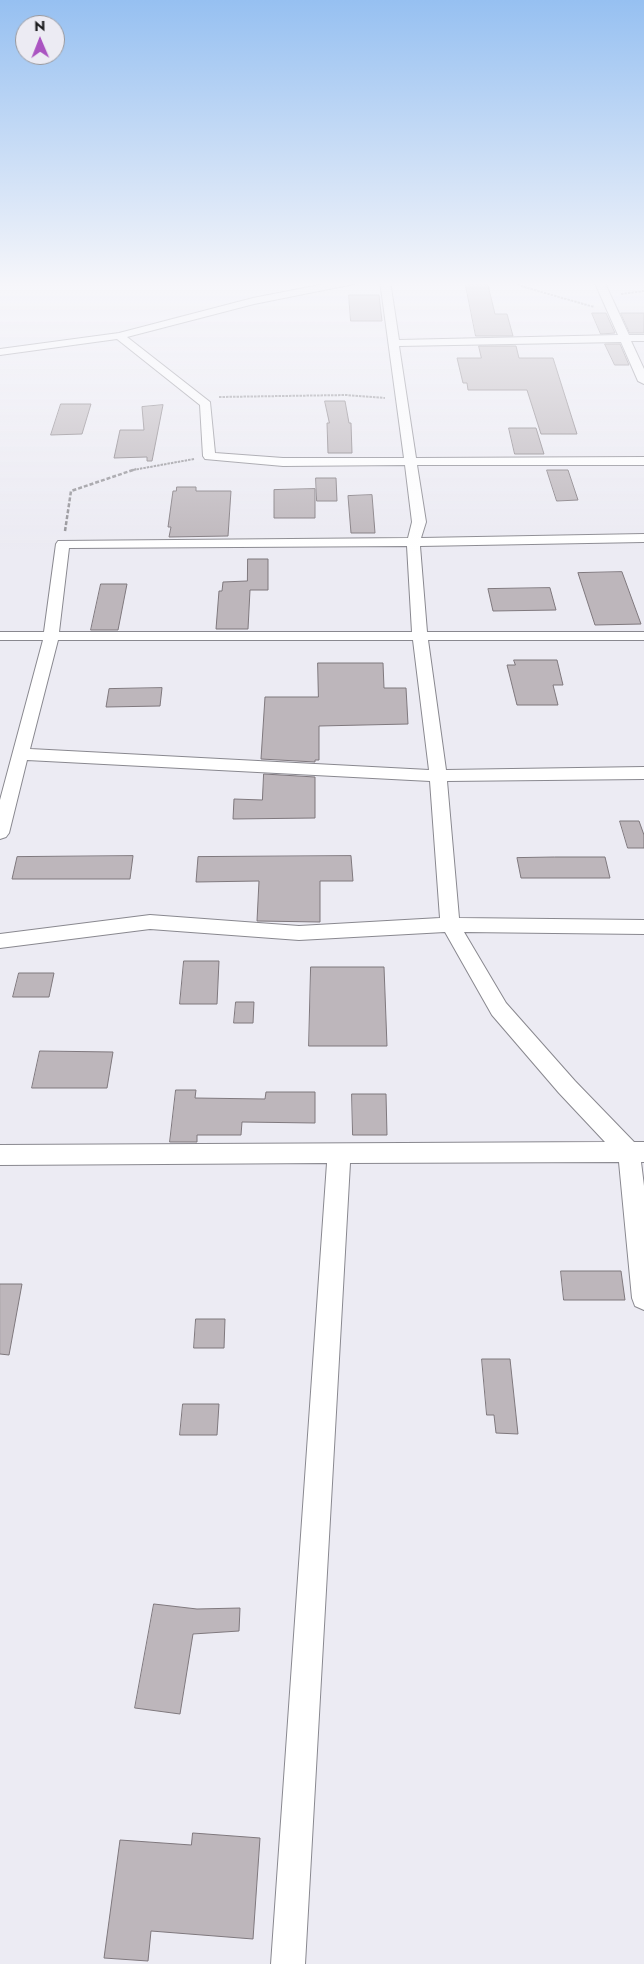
<!DOCTYPE html>
<style>
body{margin:0}
#map{position:relative;width:644px;height:1964px;overflow:hidden;background:#ecebf3;font-family:Jost,sans-serif}
canvas{display:block}
.north{position:absolute;left:15px;top:15px;width:50px;height:50px;box-sizing:border-box;background:#ecebf3;border:1px solid #98989d;border-radius:50%;rotate:359deg;font-size:14px;font-weight:700;line-height:20px;text-align:center;color:#1b1b1d}
.north::after{content:'';display:block;margin:auto;width:18px;height:22px;background:#aa54c1;clip-path:polygon(50% 0,100% 100%,50% 72%,0 100%)}
</style>
<div id="map">
<canvas width="644" height="1964"></canvas>
<div class="north">N</div>
</div>
<script>
const c = document.querySelector('canvas').getContext('2d');
c.lineJoin = 'round';
function fill(path, color) { c.fillStyle = color; c.fill(path, 'evenodd'); }
function trace(path, color, width, dash) { c.strokeStyle = color; c.lineWidth = width; c.lineCap = dash ? 'butt' : 'round'; c.setLineDash(dash || []); c.stroke(path); }
const building = new Path2D(`
 M 465,281 L 487,281 L 495,314 L 507,314 L 513,336 L 476,336 Z
 M 349,295 L 379,295 L 382,321 L 351,321 Z
 M 592,313 L 606,313 L 615,333 L 601,334 Z
 M 621,313 L 644,313 L 644,333 L 630,333 Z
 M 605,344 L 620,344 L 629,365 L 615,365 Z
 M 479,346 L 516,346 L 519,358 L 553,358 L 577,434 L 541,434 L 527,390 L 468,390 L 467,383 L 463,383 L 457,358 L 481,358 Z
 M 325,401 L 345,401 L 349,423 L 351,423 L 352,453 L 328,453 L 327,423 L 329,423 Z
 M 61,404 L 91,404 L 82,434 L 51,435 Z
 M 163,405 L 152,461 L 147,461 L 147,457 L 114,458 L 120,430 L 144,430 L 142,407 Z
 M 509,428 L 536,428 L 544,454 L 515,454 Z
 M 547,470 L 568,470 L 578,500 L 557,501 Z
 M 316,478 L 336,478 L 337,501 L 317,501 Z
 M 177,487 L 196,487 L 196,491 L 231,491 L 228,536 L 169,537 L 171,527 L 168,527 L 173,491 L 176,491 Z
 M 315,489 L 315,518 L 274,518 L 274,490 Z
 M 372,495 L 375,533 L 351,533 L 348,496 Z
 M 248,559 L 268,559 L 268,590 L 250,590 L 248,629 L 216,629 L 219,591 L 222,591 L 223,582 L 247,581 Z
 M 622,572 L 641,624 L 595,625 L 578,573 Z
 M 101,584 L 127,584 L 118,630 L 91,630 Z
 M 550,588 L 556,610 L 493,611 L 488,589 Z
 M 514,660 L 557,660 L 563,685 L 553,685 L 558,705 L 517,705 L 507,665 L 515,665 Z
 M 318,663 L 383,663 L 384,688 L 406,688 L 408,724 L 319,726 L 319,760 L 315,760 L 315,762 L 261,759 L 265,697 L 318,697 Z
 M 162,688 L 160,706 L 106,707 L 109,689 Z
 M 264,774 L 315,777 L 315,818 L 233,819 L 234,799 L 262,800 Z
 M 620,821 L 639,821 L 644,835 L 644,848 L 628,848 Z
 M 133,856 L 130,879 L 12,879 L 17,857 Z
 M 351,856 L 353,881 L 320,881 L 320,922 L 257,921 L 259,881 L 196,882 L 198,857 Z
 M 555,857 L 605,857 L 610,878 L 521,878 L 517,858 Z
 M 184,961 L 219,961 L 217,1004 L 180,1004 Z
 M 311,967 L 384,967 L 387,1046 L 309,1046 Z
 M 19,973 L 54,973 L 49,997 L 13,997 Z
 M 236,1002 L 254,1002 L 253,1023 L 234,1023 Z
 M 40,1051 L 113,1052 L 107,1088 L 32,1088 Z
 M 176,1090 L 196,1090 L 195,1098 L 265,1099 L 266,1092 L 315,1092 L 315,1123 L 242,1122 L 241,1135 L 197,1135 L 197,1142 L 170,1142 Z
 M 352,1094 L 386,1094 L 387,1135 L 353,1135 Z
 M 561,1271 L 621,1271 L 625,1300 L 564,1300 Z
 M 0,1284 L 22,1284 L 9,1355 L 0,1354 Z
 M 196,1319 L 225,1319 L 224,1348 L 194,1348 Z
 M 482,1359 L 510,1359 L 518,1434 L 496,1433 L 494,1415 L 487,1415 Z
 M 183,1404 L 219,1404 L 217,1435 L 180,1435 Z
 M 154,1604 L 197,1609 L 240,1608 L 239,1631 L 193,1634 L 180,1714 L 135,1708 Z
 M 193,1833 L 260,1838 L 253,1939 L 151,1931 L 148,1961 L 104,1958 L 120,1840 L 191,1845 Z`);
const pathFar1 = new Path2D(`
 M 511,281 L 524,287 L 594,307
 M 621,294 L 644,291
 M 219,397 L 346,395 L 385,398
 M 133,470 L 194,459`);
const path = new Path2D(`
 M 65,531 L 71,491 L 136,469`);
const street = new Path2D(`
 M 340,281 L 359,281 L 354,284 L 254,304 L 127,337 L 210,402 L 215,453 L 283,458 L 404,458 L 380,281 L 390,281 L 399,340 L 618,335 L 594,281 L 604,281 L 629,335 L 644,335 L 644,341 L 631,341 L 644,369 L 644,384 L 638,381 L 621,342 L 399,346 L 416,458 L 644,457 L 644,465 L 417,465 L 426,522 L 421,538 L 644,534 L 644,542 L 420,546 L 427,632 L 644,632 L 644,640 L 428,640 L 446,770 L 644,767 L 644,779 L 447,781 L 459,918 L 644,920 L 644,934 L 464,932 L 506,1003 L 575,1081 L 634,1142 L 644,1142 L 644,1162 L 641,1162 L 644,1186 L 644,1310 L 635,1306 L 632,1298 L 619,1162 L 350,1163 L 305,1964 L 271,1964 L 327,1163 L 0,1165 L 0,1145 L 605,1142 L 559,1093 L 492,1015 L 445,932 L 299,940 L 150,929 L 0,948 L 0,934 L 150,915 L 299,926 L 440,918 L 430,781 L 27,760 L 9,833 L 6,837 L 0,839 L 0,800 L 43,640 L 0,640 L 0,632 L 44,632 L 56,544 L 58,541 L 408,538 L 412,522 L 405,465 L 283,466 L 205,459 L 203,456 L 200,405 L 117,339 L 0,355 L 0,349 L 119,333 L 253,298 ZM 407,546 L 412,632 L 59,632 L 69,548 ZM 58,640 L 413,640 L 429,770 L 30,749 Z`);
fill(building, '#bdb6bb');
trace(building, '#7f787d', 1);
trace(street, '#89888f', 2);
trace(pathFar1, '#919095', 2, [2.5, 1]);
trace(path, '#919095', 2.5, [4, 2]);
fill(street, '#fff');
const sky = c.createLinearGradient(0, 0, 0, 556);
sky.addColorStop(0, '#96c0f1');
sky.addColorStop(0.51, '#f6f6fa');
sky.addColorStop(1, '#f6f6fa00');
c.fillStyle = sky;
c.fillRect(0, 0, 644, 556);
</script>
